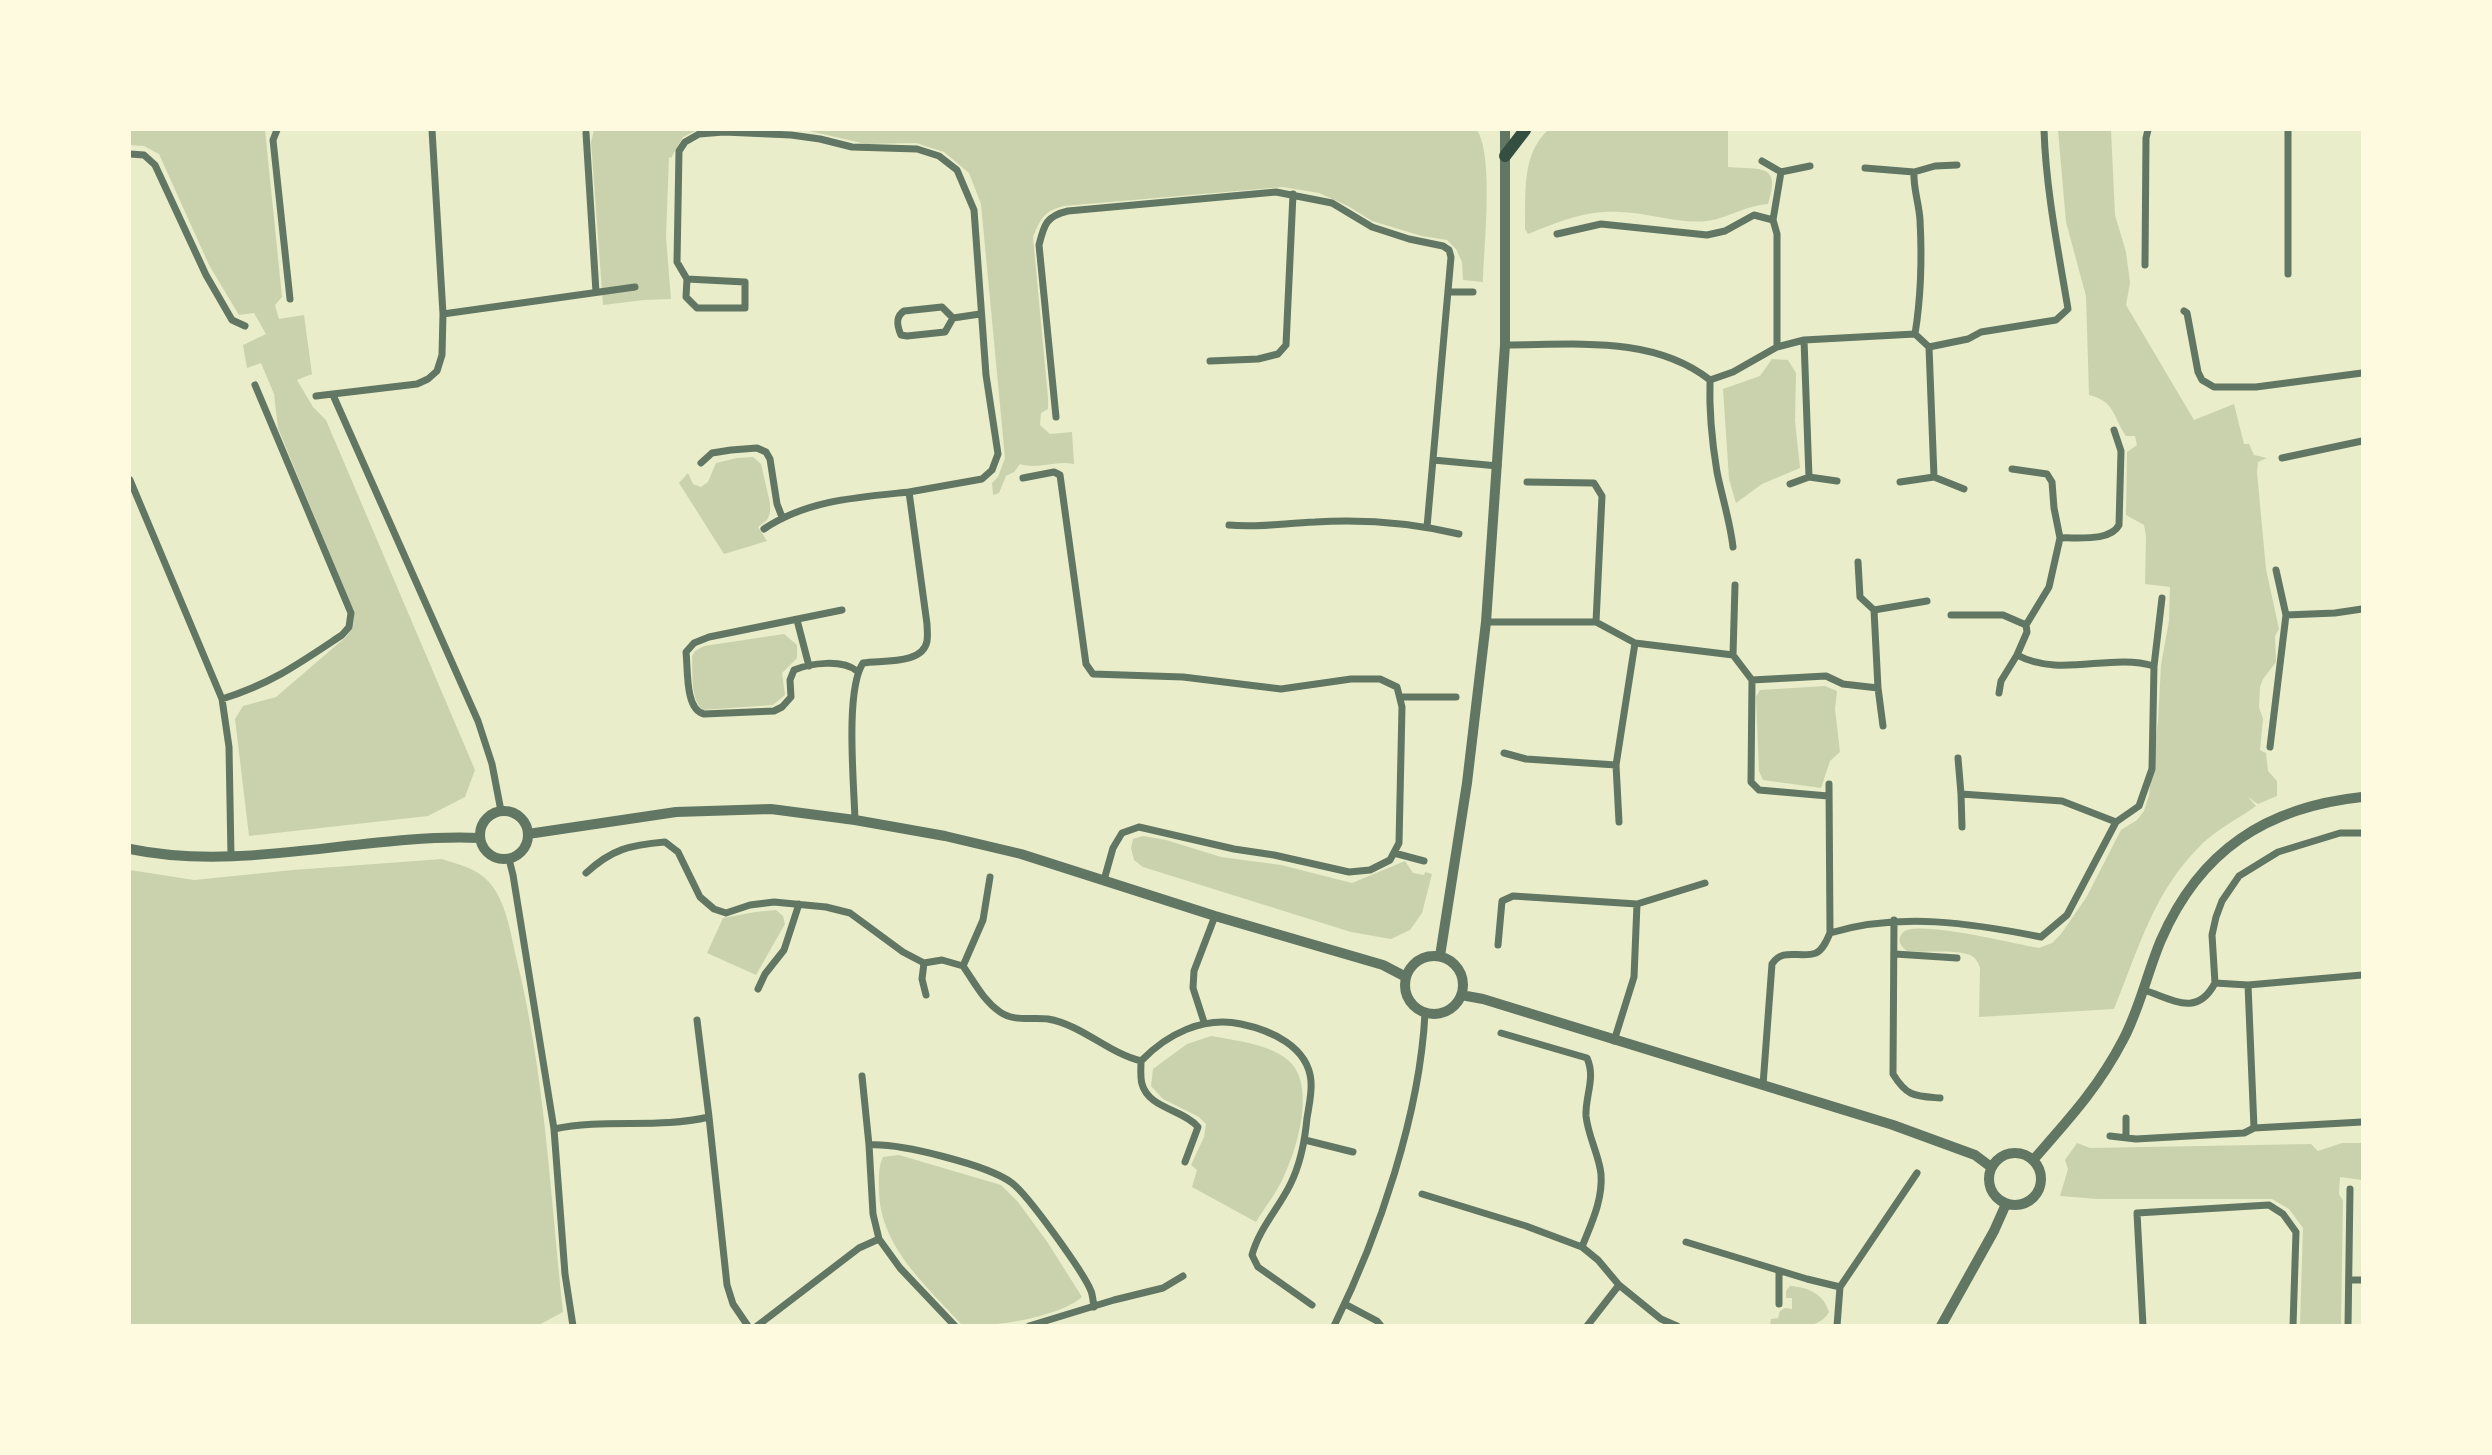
<!DOCTYPE html>
<style>
body{margin:0}
#map{position:relative;width:2492px;height:1455px;overflow:hidden;background:#e9edc9;font-family:Karla,sans-serif}
canvas{display:block}
.frame{position:absolute;inset:0;border:131px solid #fefae0;pointer-events:none}
</style>
<div id="map">
<canvas width="2492" height="1455"></canvas>
<div class="frame"></div>
</div>
<script>
const c = document.querySelector('canvas').getContext('2d');
c.lineJoin = 'round';
function fill(path, color) { c.fillStyle = color; c.fill(path, 'evenodd'); }
function trace(path, color, width, dash) { c.strokeStyle = color; c.lineWidth = width; c.lineCap = dash ? 'butt' : 'round'; c.setLineDash(dash || []); c.stroke(path); }
const green = new Path2D(`
 M 130,130 L 265,130 L 282,297 L 275,305 L 279,319 L 304,315 L 312,374 L 297,380 L 313,407 L 326,420 L 475,770 L 465,797 L 428,816 L 249,836 L 235,719 L 243,706 L 276,697 L 346,637 L 353,627 L 354,613 L 278,428 L 274,394 L 261,363 L 247,368 L 243,345 L 266,334 L 254,313 L 239,315 L 209,265 L 159,154 L 144,146 L 130,145 Z
 M 594,130 L 697,130 L 683,137 L 671,158 L 669,157 L 666,237 L 671,299 L 644,300 L 603,305 L 591,142 Z
 M 805,130 L 1477,130 C 1494,157 1484,246 1483,282 L 1463,280 L 1462,262 L 1456,249 L 1447,240 L 1422,236 L 1372,221 L 1348,206 L 1319,193 L 1283,187 L 1064,206 C 1044,211 1041,218 1033,237 L 1048,398 L 1048,409 L 1041,413 L 1040,425 L 1050,434 L 1072,432 L 1074,464 C 1056,460 1037,470 1020,464 L 1014,472 L 1006,476 L 999,493 L 993,495 L 992,483 L 998,477 L 1005,458 L 981,204 L 969,173 L 944,152 L 916,143 L 866,144 Z
 M 1548,130 L 1728,130 L 1728,167 C 1759,170 1782,162 1768,204 C 1746,205 1729,218 1707,221 C 1679,224 1649,213 1621,212 C 1585,210 1561,221 1528,234 L 1525,229 C 1526,194 1521,155 1548,130 Z
 M 2058,130 L 2111,130 L 2115,215 L 2126,252 L 2130,283 L 2126,305 L 2194,420 L 2234,404 L 2244,444 L 2249,444 L 2254,455 L 2267,458 L 2258,462 L 2257,472 L 2266,569 L 2279,629 L 2275,636 L 2276,662 L 2263,679 L 2260,687 L 2259,707 L 2263,719 L 2260,750 L 2266,753 L 2268,771 L 2277,781 L 2277,796 L 2258,804 L 2248,797 L 2256,806 C 2239,818 2218,829 2203,843 C 2154,890 2139,948 2114,1009 L 1979,1017 L 1980,968 C 1978,962 1976,958 1970,955 C 1954,949 1924,953 1907,951 C 1902,947 1898,943 1900,937 C 1901,934 1904,931 1907,930 C 1932,923 2010,943 2039,948 L 2052,943 L 2061,934 L 2086,898 L 2121,830 L 2137,820 L 2144,811 L 2149,795 L 2158,721 L 2161,665 L 2169,621 L 2170,587 L 2145,584 L 2146,536 L 2144,525 L 2126,515 L 2127,452 L 2137,445 L 2135,436 L 2126,436 C 2113,417 2115,401 2089,395 L 2086,296 L 2066,222 Z
 M 1772,359 L 1788,360 L 1796,373 L 1795,421 L 1800,468 L 1762,484 L 1736,503 L 1729,479 L 1723,389 L 1760,376 Z
 M 753,457 L 761,464 L 770,503 L 770,513 L 767,520 L 758,527 L 767,541 L 724,554 L 679,483 L 688,473 L 693,484 L 701,487 L 708,482 L 716,463 L 737,458 Z
 M 784,634 L 797,645 L 797,658 L 782,673 L 785,695 L 773,705 L 702,710 C 690,696 693,674 692,656 L 695,651 L 704,646 Z
 M 1825,686 L 1837,691 L 1835,709 L 1840,752 L 1830,761 L 1821,788 L 1763,780 L 1759,771 L 1756,697 L 1760,690 Z
 M 1143,836 L 1166,840 L 1221,857 L 1281,865 L 1352,883 L 1405,861 L 1413,873 L 1424,875 L 1425,872 L 1432,874 L 1422,913 L 1410,930 L 1391,939 L 1351,932 L 1143,867 L 1134,860 L 1131,848 L 1133,839 Z
 M 442,859 C 460,865 476,868 489,882 C 506,901 511,934 516,957 C 545,1073 550,1193 563,1312 L 537,1326 L 130,1325 L 130,870 L 194,880 L 293,870 Z
 M 776,910 L 783,916 L 785,924 L 756,975 L 707,953 L 723,918 L 755,912 Z
 M 1211,1036 C 1234,1040 1275,1045 1291,1063 C 1315,1088 1297,1149 1284,1176 C 1277,1192 1265,1207 1256,1222 L 1192,1187 L 1197,1170 L 1191,1165 L 1204,1137 L 1206,1124 L 1199,1117 L 1163,1099 L 1151,1086 L 1153,1069 L 1187,1044 Z
 M 2077,1143 L 2090,1148 L 2311,1144 L 2318,1151 L 2342,1143 L 2362,1143 L 2362,1180 L 2340,1177 L 2339,1194 L 2343,1201 L 2341,1325 L 2300,1325 L 2303,1228 L 2289,1209 L 2272,1199 L 2098,1199 L 2060,1196 L 2068,1169 L 2065,1160 Z
 M 899,1155 L 1001,1185 L 1018,1202 L 1048,1243 L 1082,1297 C 1060,1317 991,1328 962,1325 C 926,1285 879,1246 879,1189 C 879,1177 878,1168 883,1157 Z
 M 1790,1286 C 1808,1287 1824,1294 1829,1312 C 1818,1332 1789,1326 1770,1325 L 1771,1319 L 1778,1318 L 1780,1311 L 1785,1308 L 1792,1309 L 1792,1298 L 1786,1298 L 1786,1291 Z`);
const minor = new Path2D(`
 M 277,130 L 273,140 L 290,299
 M 2288,130 L 2288,274
 M 586,133 L 596,292
 M 130,154 L 144,155 L 155,165 L 206,275 L 232,320 L 245,326
 M 1762,161 L 1781,172
 M 1865,168 L 1914,172 C 1913,188 1919,203 1920,220 C 1922,257 1921,297 1915,334
 M 1914,172 L 1935,166 L 1957,165
 M 1773,220 L 1781,172 L 1810,166
 M 1557,234 L 1601,224 L 1707,235 L 1725,231 L 1754,215 L 1773,220 L 1777,234 L 1777,347
 M 2145,265 L 2146,138 L 2148,130
 M 687,279 L 677,262 L 679,151 L 685,142 L 699,134 L 724,132 L 791,135 L 820,139 L 852,147 L 917,149 L 939,156 L 957,170 L 974,210 L 986,375 L 998,454 L 992,470 L 982,479 L 909,492 L 927,624 C 927,629 928,635 927,641 C 923,665 882,660 863,663 C 845,690 854,784 855,820
 M 687,279 L 745,282 L 745,308 L 697,308 L 686,297 Z
 M 1448,292 L 1473,292
 M 942,307 L 953,318 L 945,332 L 907,336 L 901,335 C 897,326 895,317 904,311 Z
 M 2184,311 L 2187,313 L 2198,372 L 2202,380 L 2214,387 L 2256,387 L 2362,373
 M 443,314 L 635,287
 M 953,318 L 980,314
 M 1804,340 L 1809,477 L 1837,481
 M 1505,345 C 1574,345 1653,335 1710,380
 M 1929,347 L 1934,477 L 1964,489
 M 1210,361 L 1258,359 L 1278,354 L 1286,345 L 1293,194
 M 1710,380 L 1733,372 L 1777,347 L 1804,340 L 1915,334 L 1929,347 L 1968,339 L 1981,332 L 2056,320 L 2068,309 C 2058,249 2046,190 2044,130
 M 1710,380 C 1709,410 1712,442 1717,472 C 1722,497 1730,521 1733,547
 M 333,395 L 478,721 L 492,764 L 501,811
 M 316,396 L 417,384 L 428,379 L 437,371 L 442,355 L 443,314 L 432,130
 M 1056,417 L 1039,245 C 1044,225 1046,216 1068,211 L 1276,192 L 1332,203 L 1372,227 L 1409,239 L 1443,246 L 1449,250 L 1451,257 L 1427,527
 M 2282,458 L 2362,441
 M 1433,460 L 1498,466
 M 701,463 L 712,453 L 731,450 L 757,448 L 766,452 L 770,459 L 777,504 L 782,517
 M 1023,478 L 1054,472 L 1060,475 L 1086,664 L 1093,674 L 1183,677 L 1281,689 L 1351,679 L 1380,679 L 1397,687 L 1402,707 L 1399,843 L 1390,860 L 1370,870 L 1349,872 L 1274,855 L 1234,849 L 1139,827 L 1122,833 L 1113,848 L 1104,880
 M 130,480 L 222,699 L 229,747 L 231,856
 M 1527,482 L 1594,483 L 1602,496 L 1596,622
 M 1900,482 L 1934,477
 M 1790,484 L 1809,477
 M 1229,525 C 1258,528 1285,523 1315,522 C 1362,519 1412,523 1459,534
 M 764,529 C 807,500 859,497 909,492
 M 2060,538 C 2077,537 2110,542 2119,525 L 2121,451 L 2114,430
 M 1858,562 L 1860,597 L 1874,610
 M 842,610 L 709,637 L 694,643 L 686,652 C 688,669 685,710 704,714 L 774,711 L 782,707 L 791,697 L 790,680 L 794,670 C 811,663 842,659 857,671
 M 1951,615 L 2003,615 L 2026,625
 M 2286,615 L 2335,613 L 2362,609
 M 797,620 L 809,666
 M 1486,622 L 1596,622 L 1635,643 L 1733,655 L 1752,680 L 1826,676 L 1843,684 L 1878,688 L 1874,610 L 1927,601
 M 1733,655 L 1735,585
 M 2154,666 L 2162,598
 M 1752,680 L 1751,782 L 1759,790 L 1828,796
 M 1878,688 L 1883,726
 M 1999,693 L 2001,681 L 2017,655
 M 1400,697 L 1456,697
 M 222,699 C 271,684 300,663 342,635 L 349,627 L 351,613 L 255,385
 M 2270,747 L 2286,615 L 2276,570
 M 1504,753 L 1526,759 L 1616,765
 M 1958,758 L 1961,794
 M 1619,822 L 1616,765 L 1635,643
 M 1962,827 L 1961,794 L 2062,801 L 2116,822
 M 1394,853 L 1424,861
 M 509,859 L 513,875 L 554,1129 L 565,1274 L 573,1326
 M 586,873 C 612,849 630,845 665,842 L 678,852 L 700,897 L 714,909 L 726,913 L 750,905 L 774,902 L 826,907 L 850,913 L 903,952 L 924,963 L 942,960 L 963,966 C 975,983 983,1000 1000,1012 C 1014,1022 1032,1017 1048,1019 C 1082,1025 1108,1053 1141,1061 C 1167,1034 1203,1016 1241,1024 C 1270,1030 1308,1046 1311,1081 C 1312,1093 1309,1106 1307,1118 C 1305,1140 1300,1165 1290,1185 C 1278,1209 1259,1229 1252,1255 L 1258,1267 L 1312,1305
 M 1894,920 L 1893,1074 C 1907,1097 1915,1096 1940,1098
 M 1830,933 C 1900,912 1971,923 2041,937 L 2067,915 L 2116,822 L 2139,806 L 2152,769 L 2154,666 C 2110,653 2060,678 2017,655 L 2027,632 L 2026,625 L 2049,587 L 2060,538 L 2054,508 L 2052,482 L 2047,474 L 2012,469
 M 1498,945 L 1502,901 L 1513,896 L 1637,904
 M 1895,954 L 1957,958
 M 924,963 L 922,979 L 926,995
 M 963,966 L 983,920 L 990,877
 M 2215,983 L 2212,935 L 2216,917 L 2222,901 L 2239,876 L 2278,852 L 2340,833 L 2362,833
 M 2215,983 L 2248,985 L 2362,975
 M 2248,985 L 2254,1128
 M 758,989 L 765,974 L 784,950 L 799,904
 M 2144,990 C 2174,1000 2197,1017 2215,983
 M 697,1020 L 709,1117
 M 1204,1022 L 1193,988 L 1194,971 L 1215,916
 M 1501,1033 L 1587,1058 C 1596,1078 1585,1096 1586,1116 C 1588,1136 1599,1155 1601,1174 C 1603,1200 1591,1224 1582,1247
 M 1614,1041 L 1634,977 L 1637,904 L 1705,883
 M 1141,1061 C 1141,1068 1140,1077 1142,1084 C 1149,1109 1183,1109 1198,1127 L 1185,1162
 M 862,1076 L 869,1145 L 873,1214 L 879,1239 L 900,1268 L 955,1326
 M 1763,1085 L 1772,964 C 1783,947 1800,959 1816,953 C 1823,950 1827,940 1830,933 L 1829,784
 M 554,1129 C 605,1118 658,1129 709,1117 L 727,1285 L 733,1304 L 748,1326
 M 2110,1136 L 2136,1139 L 2189,1136 L 2244,1133 L 2254,1128 L 2362,1122
 M 2126,1136 L 2126,1118
 M 1305,1140 L 1353,1152
 M 869,1145 C 900,1143 988,1165 1012,1183 C 1028,1195 1084,1273 1091,1291 C 1093,1296 1093,1302 1094,1307
 M 1422,1194 L 1526,1226 L 1582,1247 L 1598,1260 L 1619,1285
 M 1686,1242 L 1807,1279 L 1840,1287
 M 2349,1280 L 2362,1280
 M 1345,1304 L 1377,1321 L 1381,1326
 M 1779,1304 L 1779,1271
 M 757,1326 L 859,1248 L 879,1239
 M 1029,1326 L 1114,1300 L 1163,1288 L 1183,1276
 M 1334,1326 C 1379,1235 1420,1114 1425,1013
 M 1587,1326 L 1619,1285 L 1661,1319 L 1677,1326
 M 1837,1326 L 1840,1287 L 1917,1173
 M 2143,1326 L 2137,1213 L 2269,1205 L 2283,1214 L 2296,1232 L 2293,1326
 M 2348,1326 L 2350,1189`);
const tertiary = new Path2D(`
 M480 835a24 24 0 1 1 48 0a24 24 0 1 1-48 0Z
 M 528,834 L 676,812 L 771,809 L 855,820 L 945,836 L 1021,854 L 1215,916 L 1383,965 L 1406,977
 M 130,849 C 245,873 364,833 480,838
 M 1440,956 L 1467,783 L 1486,622 L 1505,345 L 1505,130
 M1405 985a29 29 0 1 1 58 0a29 29 0 1 1-58 0Z
 M 1461,995 L 1483,999 L 1893,1125 L 1975,1155 L 1991,1167
 M1989 1179a26 26 0 1 1 52 0a26 26 0 1 1-52 0Z
 M 2034,1159 C 2069,1119 2098,1088 2123,1040 C 2140,1008 2147,973 2161,940 C 2200,850 2267,807 2362,797
 M 1941,1326 L 1994,1231 L 2006,1204`);
const secondary = new Path2D(`
 M 1505,156 L 1525,130`);
fill(green, '#cad2ad');
trace(minor, '#617663', 7);
trace(tertiary, '#617663', 10);
trace(secondary, '#344e41', 12);
</script>
